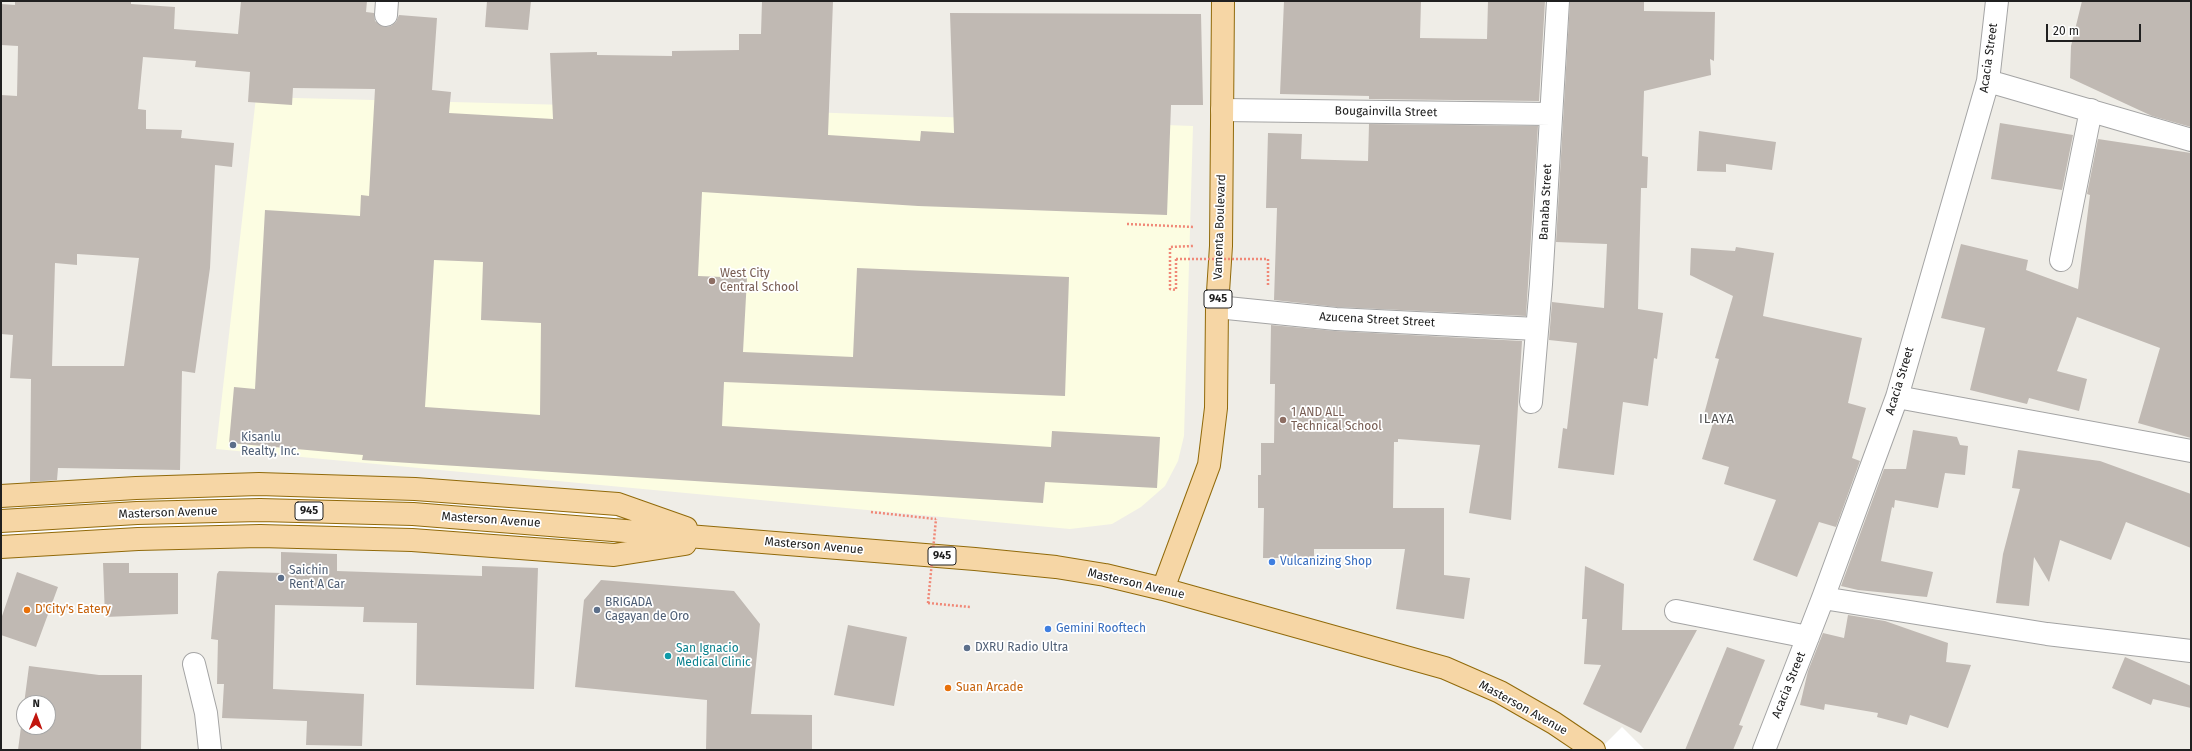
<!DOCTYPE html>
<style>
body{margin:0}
#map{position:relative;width:2192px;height:751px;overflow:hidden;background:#efede7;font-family:"Fira Sans",sans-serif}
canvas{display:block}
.frame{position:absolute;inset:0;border:2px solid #202020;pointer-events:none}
.north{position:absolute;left:16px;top:695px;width:40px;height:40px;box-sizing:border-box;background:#fff;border:1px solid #a6a6a6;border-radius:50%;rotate:1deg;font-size:11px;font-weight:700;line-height:16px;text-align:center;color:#202020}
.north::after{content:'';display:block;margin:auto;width:14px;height:18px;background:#c1160e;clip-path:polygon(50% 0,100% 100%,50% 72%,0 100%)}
.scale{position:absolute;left:2046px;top:24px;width:95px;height:18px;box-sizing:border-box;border:2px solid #202020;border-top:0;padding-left:5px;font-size:12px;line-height:14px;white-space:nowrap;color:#202020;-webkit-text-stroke:3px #fff;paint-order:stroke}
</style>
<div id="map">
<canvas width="2192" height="751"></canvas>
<div class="frame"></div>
<div class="north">N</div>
<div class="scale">20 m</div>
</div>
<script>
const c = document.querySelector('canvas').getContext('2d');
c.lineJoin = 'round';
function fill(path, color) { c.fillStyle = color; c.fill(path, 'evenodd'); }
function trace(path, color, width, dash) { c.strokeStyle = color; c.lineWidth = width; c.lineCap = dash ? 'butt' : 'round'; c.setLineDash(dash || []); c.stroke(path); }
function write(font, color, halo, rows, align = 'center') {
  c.font = font + ' "Fira Sans",sans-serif'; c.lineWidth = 3.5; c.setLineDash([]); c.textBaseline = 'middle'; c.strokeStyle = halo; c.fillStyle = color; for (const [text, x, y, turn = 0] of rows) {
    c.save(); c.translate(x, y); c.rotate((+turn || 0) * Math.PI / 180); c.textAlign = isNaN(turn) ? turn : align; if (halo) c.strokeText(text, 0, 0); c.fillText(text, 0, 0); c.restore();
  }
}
const education = new Path2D(`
 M 256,97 L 725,109 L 1193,126 L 1184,436 L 1178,461 L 1165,486 L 1141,507 L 1112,524 L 1070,529 L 216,449 Z`);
const pier = new Path2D(`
 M 260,493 L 414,498 L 617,513 L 615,546 L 1,538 L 1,505 Z
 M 1622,727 L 1645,750 L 1599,750 Z`);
const building = new Path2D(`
 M 15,1 L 131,1 L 131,4 L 175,7 L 174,29 L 238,34 L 241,1 L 367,1 L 366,12 L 374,13 L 375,21 L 385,27 L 391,26 L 396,22 L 399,15 L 437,18 L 432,90 L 451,92 L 449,113 L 553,119 L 550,53 L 597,52 L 597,55 L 672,56 L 672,51 L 739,50 L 739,34 L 761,34 L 762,1 L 833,1 L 828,135 L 920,141 L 921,131 L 954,133 L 950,13 L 1201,14 L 1203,105 L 1171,105 L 1167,215 L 918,206 L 702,192 L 698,276 L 747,278 L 743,352 L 853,357 L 857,268 L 1069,277 L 1065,396 L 724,382 L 722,426 L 1051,447 L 1052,431 L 1160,437 L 1157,488 L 1045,482 L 1043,503 L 362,460 L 363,455 L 229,443 L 234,387 L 255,389 L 265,210 L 360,216 L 361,195 L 369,196 L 375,89 L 293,88 L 292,105 L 248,102 L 250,72 L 195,67 L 196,61 L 143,57 L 138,109 L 146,110 L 146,129 L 182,130 L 181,138 L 234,143 L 232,167 L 215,165 L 210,268 L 195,373 L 182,371 L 180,470 L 58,468 L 57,480 L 30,482 L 31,379 L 10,378 L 13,335 L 1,334 L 1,95 L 17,96 L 18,46 L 1,45 L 1,4 L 15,5 ZM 77,254 L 139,258 L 124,366 L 52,366 L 55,263 L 77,265 ZM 434,260 L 483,262 L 481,320 L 541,323 L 540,415 L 425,407 Z
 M 487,1 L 531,1 L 528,30 L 485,27 Z
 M 1284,1 L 1421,1 L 1420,38 L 1487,39 L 1488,1 L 1545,1 L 1539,101 L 1369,99 L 1369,96 L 1280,94 Z
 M 1570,1 L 1644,1 L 1644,11 L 1715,12 L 1714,61 L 1710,59 L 1711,75 L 1644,91 L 1642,156 L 1648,157 L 1647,188 L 1641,188 L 1638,309 L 1663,313 L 1657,359 L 1654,358 L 1648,406 L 1623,402 L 1614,475 L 1558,468 L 1563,428 L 1567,429 L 1577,343 L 1549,340 L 1552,302 L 1604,308 L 1607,244 L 1556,242 Z
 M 2082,1 L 2191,1 L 2191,127 L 2152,116 L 2070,78 L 2071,46 Z
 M 2000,123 L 2073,135 L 2062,190 L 1991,179 Z
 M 1369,124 L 1538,126 L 1526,316 L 1337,307 L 1274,300 L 1277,208 L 1266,208 L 1268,133 L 1302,134 L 1301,159 L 1368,161 Z
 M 1699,131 L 1776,142 L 1772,170 L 1726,164 L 1726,172 L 1697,171 Z
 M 2098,139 L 2191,153 L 2191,438 L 2138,423 L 2160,348 L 2077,317 L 2057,371 L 2087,379 L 2079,411 L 2029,398 L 2027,404 L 1970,390 L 1985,328 L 1941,318 L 1961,244 L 2028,260 L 2026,270 L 2078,289 L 2090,195 L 2087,194 Z
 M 1736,247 L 1774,253 L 1763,316 L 1862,338 L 1848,403 L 1866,408 L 1852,458 L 1860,461 L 1836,527 L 1819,522 L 1797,577 L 1753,560 L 1776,500 L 1724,484 L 1729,467 L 1702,459 L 1714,420 L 1703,418 L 1719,359 L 1715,358 L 1733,296 L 1690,275 L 1691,248 L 1735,251 Z
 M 1271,325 L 1335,331 L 1522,341 L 1511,520 L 1469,513 L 1480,445 L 1398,439 L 1398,442 L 1394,442 L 1393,508 L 1444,508 L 1444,575 L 1470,578 L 1464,619 L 1396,609 L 1405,549 L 1314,549 L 1314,558 L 1263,558 L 1264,508 L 1258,508 L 1258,475 L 1261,475 L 1261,443 L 1274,443 L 1275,384 L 1270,384 Z
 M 1913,430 L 1957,437 L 1960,445 L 1968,446 L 1965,475 L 1945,473 L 1938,508 L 1895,500 L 1894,508 L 1892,507 L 1881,561 L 1933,572 L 1927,597 L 1858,590 L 1841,586 L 1884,469 L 1906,469 Z
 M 2018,450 L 2100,461 L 2191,494 L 2191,548 L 2126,522 L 2111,560 L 2060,540 L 2049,582 L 2034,557 L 2029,606 L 1996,603 L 2003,554 L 2020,489 L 2012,488 Z
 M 281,552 L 337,554 L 337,571 L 482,576 L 482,566 L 538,568 L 534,689 L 416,685 L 417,623 L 363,622 L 364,607 L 275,605 L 273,689 L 364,694 L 362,746 L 306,745 L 307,721 L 222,718 L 224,684 L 217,684 L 218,640 L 211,639 L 217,574 L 219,571 L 281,573 Z
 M 103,563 L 129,563 L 129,573 L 178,573 L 178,614 L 105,617 Z
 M 1585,566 L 1624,584 L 1622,630 L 1697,630 L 1641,733 L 1583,704 L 1601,665 L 1584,664 L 1587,619 L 1582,619 Z
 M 17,572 L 58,587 L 36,647 L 1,635 L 1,619 Z
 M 601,580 L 734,591 L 760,624 L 751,714 L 812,715 L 812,750 L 706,750 L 707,700 L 575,687 L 584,600 Z
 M 1848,615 L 1885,621 L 1948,643 L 1946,662 L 1971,665 L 1948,728 L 1910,715 L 1907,725 L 1877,717 L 1878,713 L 1825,704 L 1824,710 L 1800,705 L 1808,671 L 1823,633 L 1844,638 Z
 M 848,625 L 907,637 L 894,706 L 834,695 Z
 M 1727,647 L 1765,660 L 1739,725 L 1743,726 L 1733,750 L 1685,750 Z
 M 2125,657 L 2191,686 L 2191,708 L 2153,699 L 2151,705 L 2112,688 Z
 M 29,666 L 99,675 L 142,675 L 141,750 L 18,750 ZM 24,703 L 48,703 L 48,727 L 24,727 Z`);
const path = new Path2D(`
 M 1127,224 L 1194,227
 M 1176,259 L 1176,290 L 1170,289 L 1170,247 L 1193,246
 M 1268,285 L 1268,259
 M 871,512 L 936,519
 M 928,603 L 970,607`);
const minor = new Path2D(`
 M 386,15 L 387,1
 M 1988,81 L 2191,140
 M 1222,110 L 1551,114
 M 2061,260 L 2091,110
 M 1217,307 L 1336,319 L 1537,329
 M 1897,397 L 2191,451
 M 1531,402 L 1541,284 L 1558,1
 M 1823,598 L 2047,634 L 2191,651
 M 1676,611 L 1808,637
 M 194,664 L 206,713 L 210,750
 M 1764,750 L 1823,598 L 1897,397 L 1988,81 L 1997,1`);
const primary = new Path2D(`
 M 1,496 L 136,488 L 259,484 L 415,489 L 618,504 L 686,528
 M 1,521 L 137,513 L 260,510 L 413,514 L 975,559 L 1056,567 L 1105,575 L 1163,589 L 1445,668 L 1500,692 L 1554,723 L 1594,750
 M 1,547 L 138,539 L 260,536 L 412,540 L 614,555 L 685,544
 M 1163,589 L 1209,465 L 1216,408 L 1217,307 L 1221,246 L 1223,1`);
const pathBridge = new Path2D(`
 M 1176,259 L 1268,259
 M 928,603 L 936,519`);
const markers = [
 [712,281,4,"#8d6e63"],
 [1283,420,4,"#8d6e63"],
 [233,445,4,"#5c6f8a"],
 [1272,562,4,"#3f7fe0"],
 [281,578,4,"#5c6f8a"],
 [27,610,4,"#e8710a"],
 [597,610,4,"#5c6f8a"],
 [1048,629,4,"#3f7fe0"],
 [967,648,4,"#5c6f8a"],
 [668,656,4,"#0f9aa8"],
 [948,688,4,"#e8710a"]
];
const shields = [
 [1218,299,28],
 [309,511,28],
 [942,556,28]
];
const shieldNames = [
 ["945",1218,299],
 ["945",309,511],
 ["945",942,556]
];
const streetNames = [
 ["Acacia Street",1989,58,-82],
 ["Bougainvilla Street",1386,112,1],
 ["Banaba Street",1546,202,-87],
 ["Vamenta Boulevard",1220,227,-88],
 ["Azucena Street Street",1377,320,3],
 ["Acacia Street",1900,381,-73],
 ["Masterson Avenue",168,513,-2],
 ["Masterson Avenue",491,520,4],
 ["Masterson Avenue",814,546,5],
 ["Masterson Avenue",1136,584,13],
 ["Acacia Street",1789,685,-68],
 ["Masterson Avenue",1523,708,29]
];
const educationNames = [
 ["West City",720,274],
 ["Central School",720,288],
 ["1 AND ALL",1291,413],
 ["Technical School",1291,427]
];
const serviceNames = [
 ["Kisanlu",241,438],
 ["Realty, Inc.",241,452],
 ["Saichin",289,571],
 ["Rent A Car",289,585],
 ["BRIGADA",605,603],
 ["Cagayan de Oro",605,617],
 ["DXRU Radio Ultra",975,648]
];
const shopNames = [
 ["Vulcanizing Shop",1280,562],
 ["Gemini Rooftech",1056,629]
];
const foodNames = [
 ["D'City's Eatery",35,610],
 ["Suan Arcade",956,688]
];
const cultureNames = [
 ["San Ignacio",676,649],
 ["Medical Clinic",676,663]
];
const neighbourhoodNames = [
 ["ILAYA",1717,419]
];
fill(education, '#fcfde2');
fill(pier, '#fff');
fill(building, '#c0b9b3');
trace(minor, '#a4a4a4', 24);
trace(primary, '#916a0a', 24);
trace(path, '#f08877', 2.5, [2, 2]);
trace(minor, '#fff', 22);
trace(primary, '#f6d6a5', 22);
trace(pathBridge, '#f08877', 2.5, [2, 2]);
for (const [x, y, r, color] of markers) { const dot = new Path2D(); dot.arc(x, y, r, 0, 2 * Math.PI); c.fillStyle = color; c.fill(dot); trace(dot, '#fff', 1.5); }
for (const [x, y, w] of shields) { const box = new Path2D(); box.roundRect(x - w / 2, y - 9, w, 18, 3); c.fillStyle = '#fff'; c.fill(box); trace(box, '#202020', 1); }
write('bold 11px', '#202020', null, shieldNames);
write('12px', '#202020', '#fff', streetNames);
write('12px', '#785e54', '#fff', educationNames, 'left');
write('12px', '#4e5e75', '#fff', serviceNames, 'left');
write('12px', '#366cbe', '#fff', shopNames, 'left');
write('12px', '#c56008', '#fff', foodNames, 'left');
write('12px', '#0d838f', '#fff', cultureNames, 'left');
c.letterSpacing = '1px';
write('13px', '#535353', '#fff', neighbourhoodNames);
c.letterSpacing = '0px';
</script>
